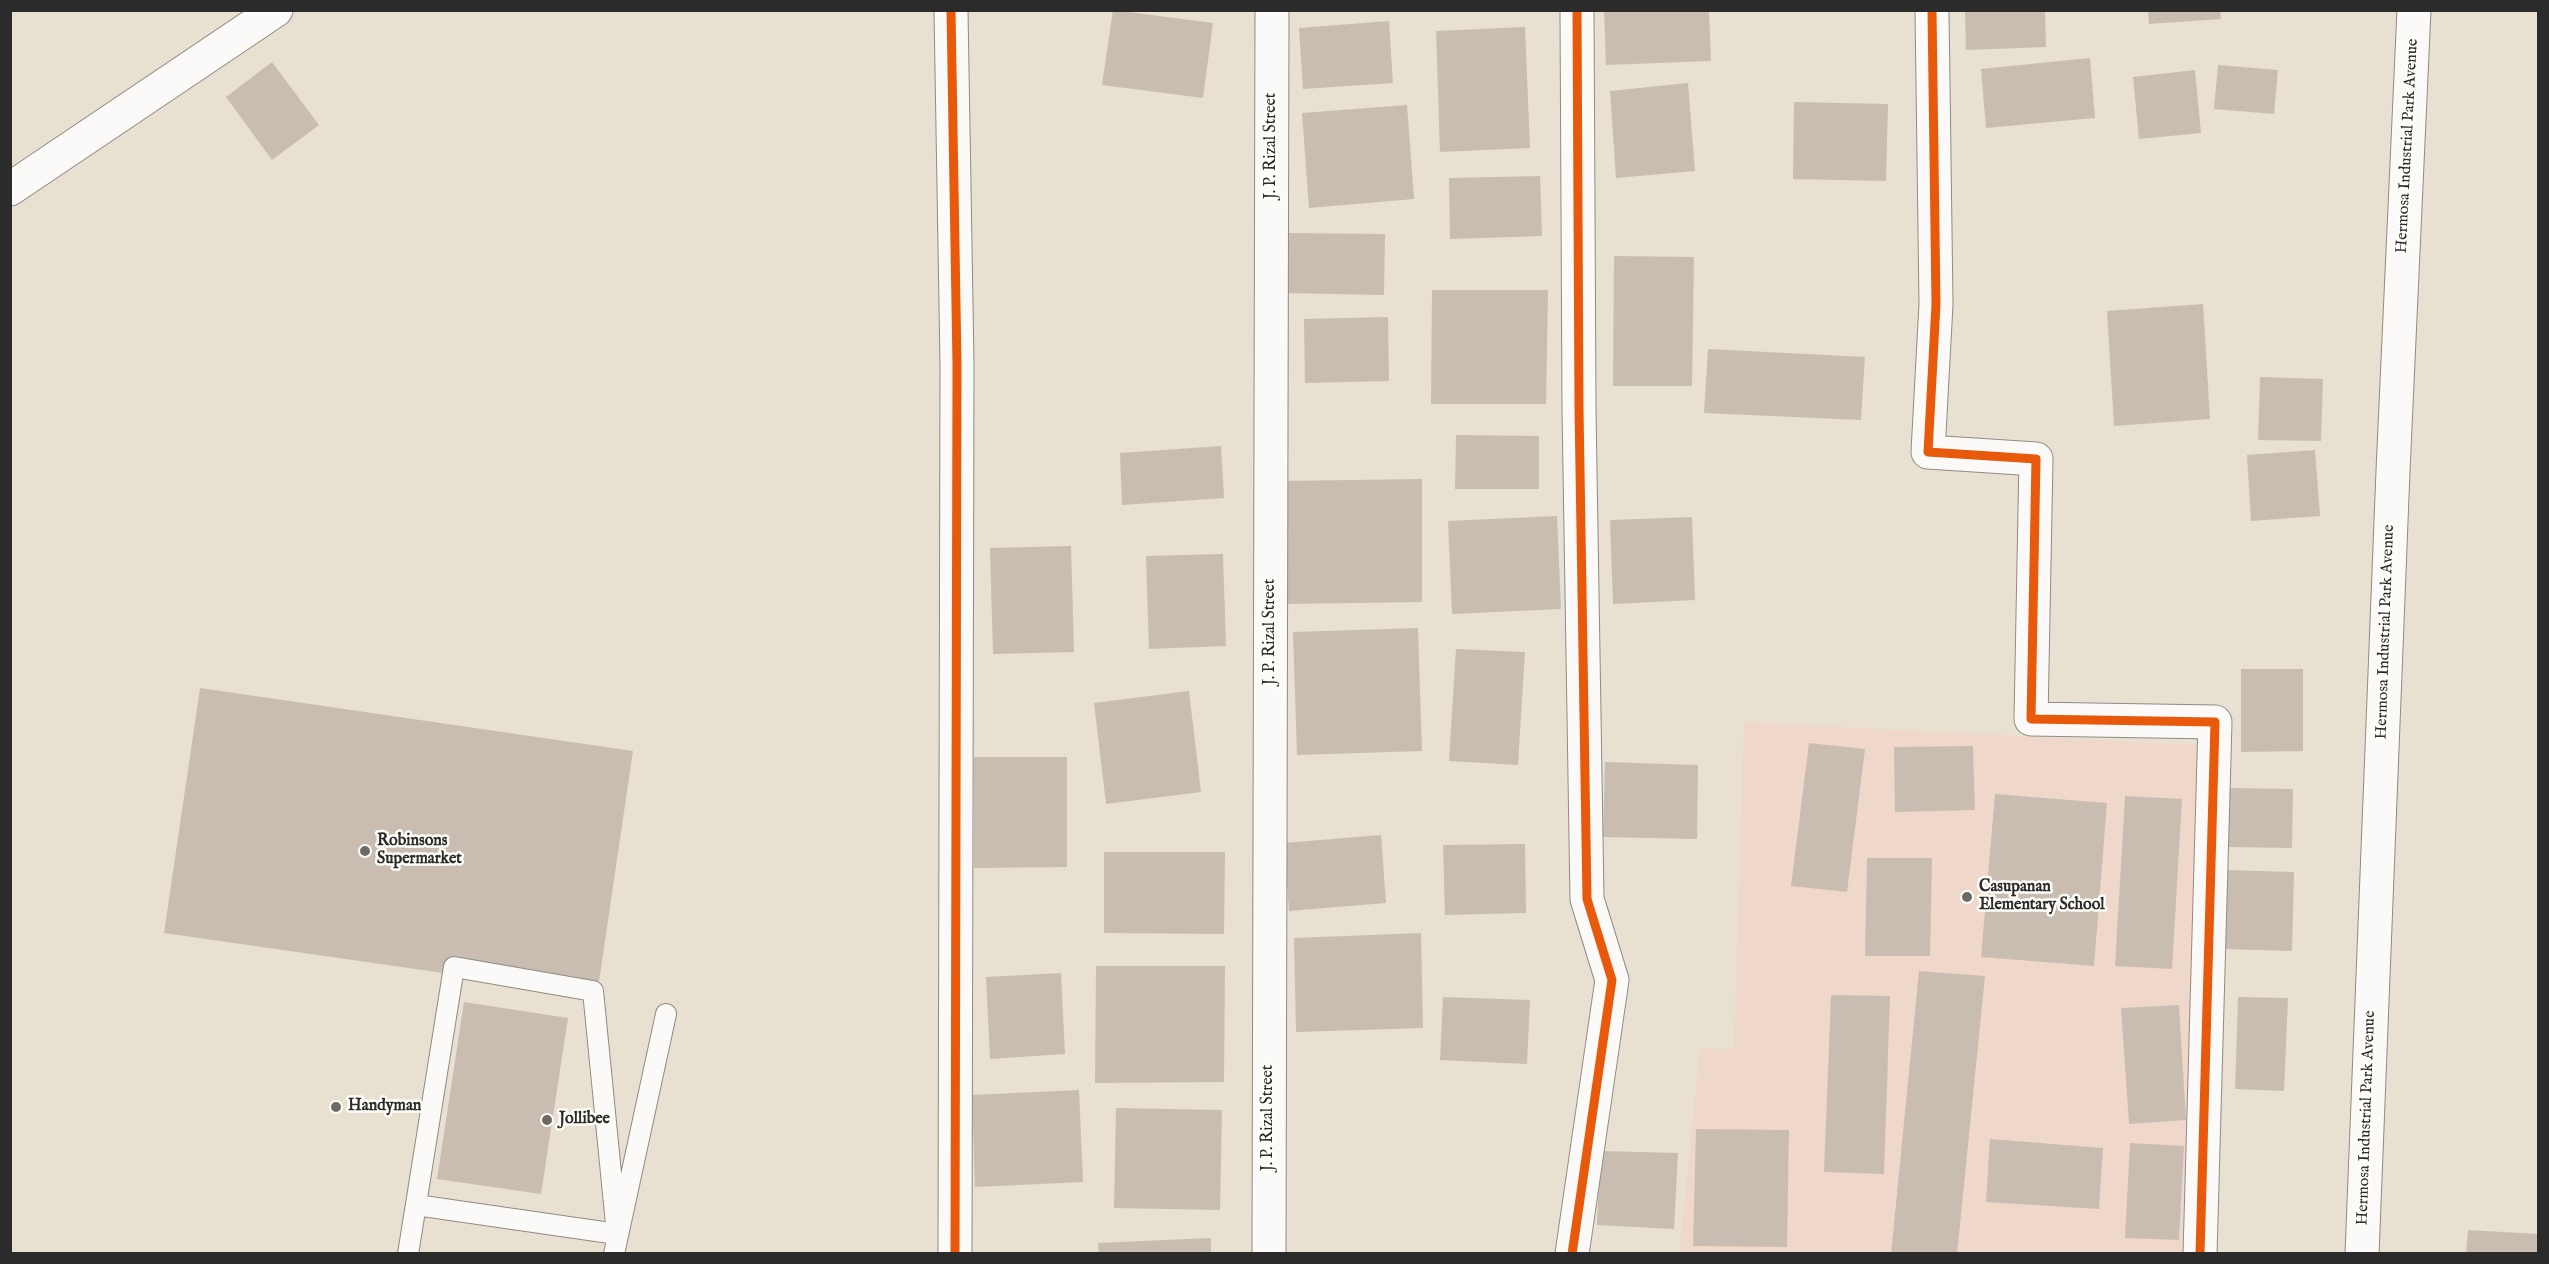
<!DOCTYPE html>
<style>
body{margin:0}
#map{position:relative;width:2549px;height:1264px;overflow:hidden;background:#e8e0d1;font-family:"IM FELL English",serif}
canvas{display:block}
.frame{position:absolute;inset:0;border:12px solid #2b2b2b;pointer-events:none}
</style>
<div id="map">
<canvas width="2549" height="1264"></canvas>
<div class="frame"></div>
</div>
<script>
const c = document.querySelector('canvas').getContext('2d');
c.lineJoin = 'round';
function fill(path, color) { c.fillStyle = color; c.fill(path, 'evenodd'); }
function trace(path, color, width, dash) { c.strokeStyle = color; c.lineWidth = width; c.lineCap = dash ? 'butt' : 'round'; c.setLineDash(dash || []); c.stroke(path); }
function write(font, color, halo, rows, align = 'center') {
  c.font = font + ' "IM FELL English",serif'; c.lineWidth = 5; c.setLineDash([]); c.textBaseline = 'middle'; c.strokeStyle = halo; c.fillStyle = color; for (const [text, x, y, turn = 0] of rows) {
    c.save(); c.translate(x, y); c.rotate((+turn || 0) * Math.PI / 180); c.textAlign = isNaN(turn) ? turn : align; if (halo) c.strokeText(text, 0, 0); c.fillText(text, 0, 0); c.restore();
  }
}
const built = new Path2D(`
 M 1744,722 L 2199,745 L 2185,1253 L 1679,1254 L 1700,1049 L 1734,1049 Z`);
const building = new Path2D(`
 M 1113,10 L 1213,23 L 1203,98 L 1102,85 Z
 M 1604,10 L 1709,10 L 1711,61 L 1606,65 Z
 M 1965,10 L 2045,10 L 2046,47 L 1966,50 Z
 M 2148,10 L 2220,10 L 2221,19 L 2149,24 Z
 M 1389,21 L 1393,83 L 1303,89 L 1299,28 Z
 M 1525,27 L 1530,148 L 1440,152 L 1436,31 Z
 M 2090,58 L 2095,118 L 1986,128 L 1981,69 Z
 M 272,62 L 319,125 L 272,160 L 226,97 Z
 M 2218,65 L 2278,70 L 2274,114 L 2214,109 Z
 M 2195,70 L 2201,133 L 2139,139 L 2133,77 Z
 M 1688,83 L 1695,171 L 1616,178 L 1610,91 Z
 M 1794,102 L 1888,104 L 1886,181 L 1793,179 Z
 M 1407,105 L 1414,199 L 1309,208 L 1302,113 Z
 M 1540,176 L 1542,236 L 1450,239 L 1449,178 Z
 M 1283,233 L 1385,234 L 1384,295 L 1283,293 Z
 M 1614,256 L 1694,257 L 1692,386 L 1613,386 Z
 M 1432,290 L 1548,290 L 1546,404 L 1431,404 Z
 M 2203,304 L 2210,419 L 2114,426 L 2107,311 Z
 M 1388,317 L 1389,381 L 1305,383 L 1304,319 Z
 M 1708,349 L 1865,357 L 1861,420 L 1704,413 Z
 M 2260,377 L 2323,379 L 2321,441 L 2258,440 Z
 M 1456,435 L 1539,436 L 1539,489 L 1455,489 Z
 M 1221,446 L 1224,498 L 1122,505 L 1120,453 Z
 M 2315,450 L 2320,516 L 2251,521 L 2247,455 Z
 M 1422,479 L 1422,602 L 1285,604 L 1283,481 Z
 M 1557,516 L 1561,609 L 1452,614 L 1448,521 Z
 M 1692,517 L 1695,600 L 1613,604 L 1610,520 Z
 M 1071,546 L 1074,652 L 993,654 L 990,548 Z
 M 1223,554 L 1226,646 L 1149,649 L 1146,556 Z
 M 1418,628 L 1422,751 L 1297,755 L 1293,632 Z
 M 1456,649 L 1525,652 L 1518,765 L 1449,761 Z
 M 2241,669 L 2303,669 L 2303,751 L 2241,752 Z
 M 200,688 L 633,751 L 597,995 L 164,933 Z
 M 1189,691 L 1201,792 L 1106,804 L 1094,703 Z
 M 1809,743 L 1865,749 L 1847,892 L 1791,886 Z
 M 1973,746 L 1975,810 L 1895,812 L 1894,747 Z
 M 974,757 L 1067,757 L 1067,867 L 974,868 Z
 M 1605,762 L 1698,765 L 1697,839 L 1603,837 Z
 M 2229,788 L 2293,789 L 2292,848 L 2228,847 Z
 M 1995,794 L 2107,803 L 2094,966 L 1981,957 Z
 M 2125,796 L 2182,799 L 2172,969 L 2115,966 Z
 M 1381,835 L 1386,903 L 1289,911 L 1284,843 Z
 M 1525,844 L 1526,913 L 1445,915 L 1443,845 Z
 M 1104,852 L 1225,852 L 1224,934 L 1104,933 Z
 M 1867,858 L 1932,858 L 1930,956 L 1865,956 Z
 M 2226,870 L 2294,872 L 2292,951 L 2224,949 Z
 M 1421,933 L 1423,1028 L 1296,1032 L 1294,938 Z
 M 1096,966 L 1225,966 L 1224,1082 L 1095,1083 Z
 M 1919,971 L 1985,976 L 1957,1254 L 1891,1254 Z
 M 1061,973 L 1065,1054 L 990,1059 L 986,977 Z
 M 1831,995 L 1890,996 L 1884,1174 L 1824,1172 Z
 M 1443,997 L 1530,1000 L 1527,1064 L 1440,1060 Z
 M 2238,997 L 2288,998 L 2284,1091 L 2235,1089 Z
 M 464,1002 L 568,1018 L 541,1194 L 437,1179 Z
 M 2179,1005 L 2186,1120 L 2129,1124 L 2121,1008 Z
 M 1079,1090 L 1083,1182 L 975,1187 L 972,1095 Z
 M 1116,1108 L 1222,1110 L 1220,1210 L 1114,1208 Z
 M 1696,1129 L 1789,1130 L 1787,1247 L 1693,1246 Z
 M 1990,1139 L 2103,1148 L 2099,1209 L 1986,1202 Z
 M 2130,1143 L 2184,1146 L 2179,1240 L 2125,1238 Z
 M 1600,1151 L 1678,1153 L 1674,1229 L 1597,1225 Z
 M 2468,1230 L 2538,1234 L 2538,1254 L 2466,1254 Z
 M 1211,1238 L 1211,1254 L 1099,1254 L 1098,1243 Z`);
const service = new Path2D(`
 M 416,1205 L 617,1234
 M 408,1254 L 454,967 L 593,991 L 617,1234
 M 614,1254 L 666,1014`);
const minor = new Path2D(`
 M 951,10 L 957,364 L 955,1254
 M 1932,10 L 1936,304 L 1928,452 L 2036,459 L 2031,719 L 2215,722 L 2200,1254
 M 10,189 L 276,10
 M 1269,1254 L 1272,10
 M 1572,1254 L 1612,980 L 1587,899 L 1579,408 L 1577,10`);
const tertiary = new Path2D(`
 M 2362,1254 L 2393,471 L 2414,10`);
const cycleway = new Path2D(`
 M 951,10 L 957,364 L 955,1254
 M 1932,10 L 1936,304 L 1928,452 L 2036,459 L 2031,719 L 2215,722 L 2200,1254
 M 1572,1254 L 1612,980 L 1587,899 L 1579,408 L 1577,10`);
const markers = [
 [365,851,6,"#6d6a65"],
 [1967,897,6,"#6d6a65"],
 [336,1107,6,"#6d6a65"],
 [547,1120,6,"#6d6a65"]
];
const streetNames = [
 ["J. P. Rizal Street",1272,146,-90],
 ["Hermosa Industrial Park Avenue",2408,146,-87],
 ["J. P. Rizal Street",1271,632,-90],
 ["Hermosa Industrial Park Avenue",2386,632,-88],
 ["J. P. Rizal Street",1269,1118,-90],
 ["Hermosa Industrial Park Avenue",2367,1118,-88]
];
const poiNames = [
 ["Robinsons",377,842],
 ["Supermarket",377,860],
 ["Casupanan",1979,888],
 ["Elementary School",1979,906],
 ["Handyman",348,1107],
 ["Jollibee",559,1120]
];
fill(built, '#efd8c9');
fill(building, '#c9bdb2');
trace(service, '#8f8b83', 22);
trace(minor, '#8f8b83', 35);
trace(tertiary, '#8f8b83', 35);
trace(service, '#fcfaf8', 20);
trace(minor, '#fcfaf8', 33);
trace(tertiary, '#fcfaf8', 33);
trace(cycleway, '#e8590c', 9);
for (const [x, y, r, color] of markers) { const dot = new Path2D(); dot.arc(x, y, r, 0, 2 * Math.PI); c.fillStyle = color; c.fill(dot); trace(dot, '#fdfcf7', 2); }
write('16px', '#2b2b2b', '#fdfcf7', streetNames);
write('bold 16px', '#2b2b2b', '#fdfcf7', poiNames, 'left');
</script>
